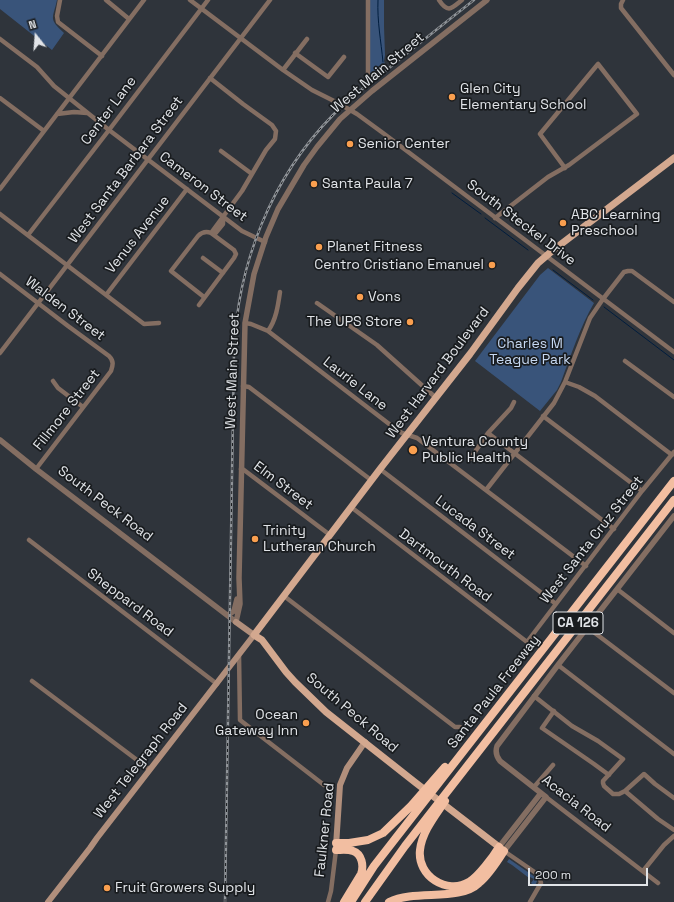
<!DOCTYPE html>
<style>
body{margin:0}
#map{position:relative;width:674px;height:902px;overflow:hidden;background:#2f343b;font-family:"Space Grotesk",sans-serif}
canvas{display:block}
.north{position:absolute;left:16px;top:16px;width:40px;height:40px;-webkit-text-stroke:3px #191c1f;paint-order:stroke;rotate:343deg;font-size:11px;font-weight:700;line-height:16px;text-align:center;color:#e1e4e8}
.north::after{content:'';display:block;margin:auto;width:14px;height:18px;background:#e1e4e8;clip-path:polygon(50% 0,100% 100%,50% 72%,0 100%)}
.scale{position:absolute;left:528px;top:868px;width:120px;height:18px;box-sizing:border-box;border:2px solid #e1e4e8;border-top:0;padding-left:5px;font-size:12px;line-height:14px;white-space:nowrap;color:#e1e4e8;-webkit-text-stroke:3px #191c1f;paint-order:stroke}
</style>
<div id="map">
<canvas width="674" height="902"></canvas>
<div class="north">N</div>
<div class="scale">200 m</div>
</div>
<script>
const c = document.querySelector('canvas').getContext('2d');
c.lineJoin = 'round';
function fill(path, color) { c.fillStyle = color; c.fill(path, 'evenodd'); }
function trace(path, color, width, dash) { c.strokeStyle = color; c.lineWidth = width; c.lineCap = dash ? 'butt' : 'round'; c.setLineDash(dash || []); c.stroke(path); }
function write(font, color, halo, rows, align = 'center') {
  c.font = font + ' "Space Grotesk",sans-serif'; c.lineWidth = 3.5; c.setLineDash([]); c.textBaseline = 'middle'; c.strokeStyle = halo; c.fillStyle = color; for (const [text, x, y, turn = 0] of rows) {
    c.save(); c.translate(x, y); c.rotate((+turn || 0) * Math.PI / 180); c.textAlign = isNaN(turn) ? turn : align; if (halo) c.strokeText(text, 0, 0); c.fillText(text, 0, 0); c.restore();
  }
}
const green = new Path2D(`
 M 0,0 L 57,0 C 53,19 48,18 64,33 L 52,50 L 0,9 Z
 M 369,0 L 384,0 L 384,26 L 385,55 L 384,61 L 385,64 L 371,75 L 370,75 Z
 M 548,268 L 594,303 C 580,327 571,355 561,382 L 557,390 L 540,411 L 475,361 L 540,275 Z
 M 509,859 L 535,877 L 537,881 L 535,886 L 531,883 L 534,879 L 530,877 L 529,878 L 512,865 L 507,862 Z`);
const stream = new Path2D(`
 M 378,0 C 377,21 381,41 383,62
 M 452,193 L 481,214
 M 485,218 L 528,250
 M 553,270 L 593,300
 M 604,307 L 674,360`);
const minor = new Path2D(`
 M 60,0 L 57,16 L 58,22 L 102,56
 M 106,0 L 129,19
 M 190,0 L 283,70 L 312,90 L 338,103 L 357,114 L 383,133 L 674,352
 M 368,0 L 368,74
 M 439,0 C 448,14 452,8 462,0
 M 623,0 L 621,4 L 621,8 L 674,75
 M 0,39 L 37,67 L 54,86 L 109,130 L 242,231 L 265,242
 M 295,53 L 328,77 L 344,57
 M 283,70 L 307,39
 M 210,78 L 243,104 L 272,125 L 276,131 L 275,139 L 266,150 L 242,191 L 211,233
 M 0,98 L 44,131
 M 57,114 L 74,112 L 87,113
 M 221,151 L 252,174
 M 0,189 L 144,0
 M 0,214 L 144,324 L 159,323
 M 495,218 L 548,177 L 569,165 L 637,114 L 598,64 L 540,134 L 565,168
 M 28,235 L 109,130 L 208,0
 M 214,235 L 223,224 L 223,217
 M 203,258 L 223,273
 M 0,274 L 68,326 L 109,356 C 114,361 113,365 111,371 L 36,469
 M 106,295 L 187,189
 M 317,303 L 377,345 L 435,397
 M 199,305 L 234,258 L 236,254 L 234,250 L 211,233 C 206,231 202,232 198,236 L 171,271 L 204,297
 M 245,323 L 251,324 L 268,331 L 397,430 L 402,433 L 417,438 L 586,566
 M 268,331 C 276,320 278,306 280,292
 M 0,353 L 270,0
 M 625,361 L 674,397
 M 53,381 L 58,388 L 83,407
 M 565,382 L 579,387 L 595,396 L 672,455
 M 243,386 L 249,387 L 371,480
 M 543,416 L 642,491
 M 488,433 L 614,529
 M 470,459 L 488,433 L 511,408 L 514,402
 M 241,469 L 244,470 L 330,535
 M 380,469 L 556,604
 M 486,490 L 554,403 L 565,382 L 590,318 L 603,299 L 624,272 L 628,271 L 632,271 L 674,302
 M 351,507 L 527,642 L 642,491 L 674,452
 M 29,540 L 217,684
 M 617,589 L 674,633
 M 284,596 L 455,727 L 460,727
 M 587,627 L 674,693
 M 239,654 L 240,720 L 324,785
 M 558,665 L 674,754
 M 32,681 L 149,769
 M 534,696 L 572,726 L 598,741 L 623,759 L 603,781 L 603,783 L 604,786 L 613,794 L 619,794 L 625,791 L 658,819 L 674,830
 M 554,711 L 542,728 L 594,764 L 609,775
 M 534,787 L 553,765
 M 625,791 L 644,774 L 655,784 L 674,798
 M 546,797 L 658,883
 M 504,851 L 536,873 L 540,879 L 541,883 L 530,902
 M 643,871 L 664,845 L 674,836
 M 328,902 L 331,891 L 336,850`);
const tertiary = new Path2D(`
 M 0,440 L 36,469 L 236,622 L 240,604 L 239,578 L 245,323 L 254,274 L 266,237 L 278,209 L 304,165 L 317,147 L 340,119 L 372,91 L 487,0
 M 228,615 L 234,611 L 237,599
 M 499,847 L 541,793
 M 504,851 L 546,797 L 500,761 C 496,756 495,752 497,746 L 558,665 L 674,516`);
const secondary = new Path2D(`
 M 336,846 L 340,785 L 347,768 L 365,742
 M 48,902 L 90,848 L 97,838 L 254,635 L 236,622`);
const primary = new Path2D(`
 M 503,850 L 416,783 L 326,712 L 295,682 L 286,672 L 262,640 L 254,635 L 380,469 L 470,354 L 518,288 L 538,263 L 552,251 L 674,158`);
const motorway = new Path2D(`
 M 445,801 C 435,816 422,832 420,850 C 417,876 447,895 469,882 C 478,877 493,857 499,847
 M 336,843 L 349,843 L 368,840 L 383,833 L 411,806 L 445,767
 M 336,850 C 341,850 348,849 353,851 C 362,854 364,866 361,874 L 344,902
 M 351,902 L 374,866 L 395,839 L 674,481
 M 365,902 L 405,846 L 674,500
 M 389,902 C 416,889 459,902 479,883 C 489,875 497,862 504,851`);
const rail = new Path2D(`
 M 225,902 L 234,353 C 237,265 271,178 333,115 C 350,98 369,83 389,68 C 417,45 446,22 474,0`);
const markers = [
 [452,97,4,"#fa9f4f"],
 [350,144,4,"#fa9f4f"],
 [314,184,4,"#fa9f4f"],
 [563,223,4,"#fa9f4f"],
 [319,247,4,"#fa9f4f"],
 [492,265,4,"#fa9f4f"],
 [360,297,4,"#fa9f4f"],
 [410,322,4,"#fa9f4f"],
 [413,450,5,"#fa9f4f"],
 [255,539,4,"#fa9f4f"],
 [306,723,4,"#fa9f4f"],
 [107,888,4,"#fa9f4f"]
];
const shields = [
 [578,623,50]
];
const shieldNames = [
 ["CA 126",578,623]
];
const streetNames = [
 ["West Main Street",378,73,-40],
 ["Center Lane",109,111,-53],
 ["West Santa Barbara Street",126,170,-53],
 ["Cameron Street",203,187,37],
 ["South Steckel Drive",521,223,37],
 ["Venus Avenue",138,235,-52],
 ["Walden Street",65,309,37],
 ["West Main Street",233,371,-88],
 ["West Harvard Boulevard",438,373,-53],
 ["Laurie Lane",355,384,38],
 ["Fillmore Street",67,410,-52],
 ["Elm Street",283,486,37],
 ["South Peck Road",105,504,37],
 ["Lucada Street",475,528,37],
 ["West Santa Cruz Street",592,540,-52],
 ["Dartmouth Road",445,566,37],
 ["Sheppard Road",130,603,37],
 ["Santa Paula Freeway",494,692,-52],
 ["South Peck Road",352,713,40],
 ["West Telegraph Road",141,761,-52],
 ["Acacia Road",576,804,38],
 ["Faulkner Road",325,830,-84]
];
const poiNames = [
 ["Glen City",460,89],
 ["Elementary School",460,105],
 ["Senior Center",358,144],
 ["Santa Paula 7",322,184],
 ["ABC Learning",571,215],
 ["Preschool",571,231],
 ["Planet Fitness",327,247],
 ["Centro Cristiano Emanuel",484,265,"right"],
 ["Vons",368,297],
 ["The UPS Store",402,322,"right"],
 ["Ventura County",422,442],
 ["Public Health",422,458],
 ["Trinity",263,531],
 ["Lutheran Church",263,547],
 ["Ocean",298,715,"right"],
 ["Gateway Inn",298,731,"right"],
 ["Fruit Growers Supply",115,888]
];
const parkNames = [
 ["Charles M",530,344],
 ["Teague Park",530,360]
];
fill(green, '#39547a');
trace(stream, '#001d3e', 1);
trace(minor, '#846e62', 4.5);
trace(tertiary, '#846e62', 5.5);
trace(secondary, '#b18f7c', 6);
trace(primary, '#d3a88f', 7);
trace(motorway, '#f2bea1', 8);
trace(rail, '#909499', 2.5);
trace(rail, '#191c1f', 1, [3]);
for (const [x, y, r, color] of markers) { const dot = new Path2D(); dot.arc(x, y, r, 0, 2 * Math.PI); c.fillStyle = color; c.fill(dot); trace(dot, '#191c1f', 1.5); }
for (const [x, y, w] of shields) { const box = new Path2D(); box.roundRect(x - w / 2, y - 11, w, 22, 3); c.fillStyle = '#191c1f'; c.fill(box); trace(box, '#e1e4e8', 1); }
write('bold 13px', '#e1e4e8', null, shieldNames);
write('14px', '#e1e4e8', '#191c1f', streetNames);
write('14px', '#e1e4e8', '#191c1f', poiNames, 'left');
write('14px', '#c6d8f2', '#191c1f', parkNames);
</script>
